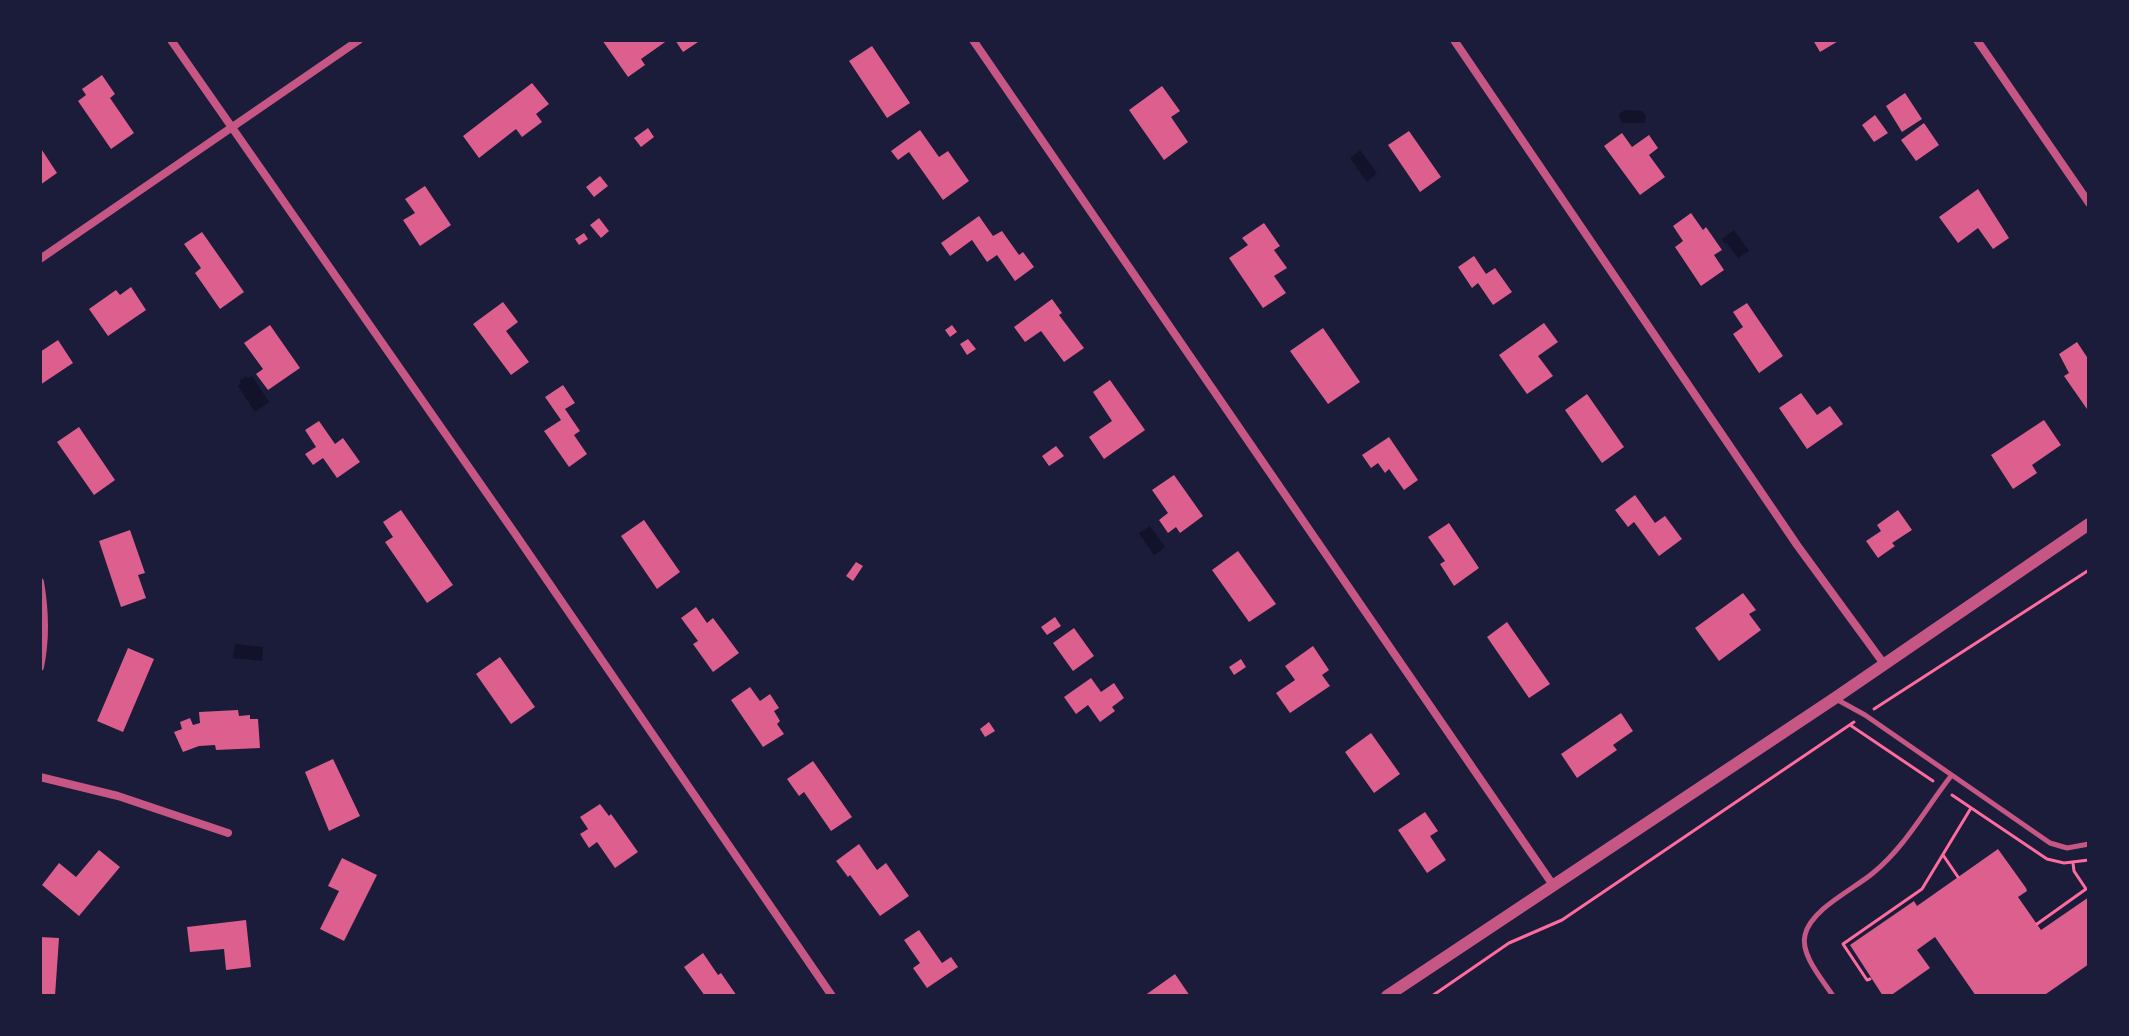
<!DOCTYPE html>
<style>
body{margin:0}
#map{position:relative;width:2129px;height:1036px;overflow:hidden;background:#1b1b3a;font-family:"PT Sans Narrow",sans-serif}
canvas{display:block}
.frame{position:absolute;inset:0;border:42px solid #1b1b3a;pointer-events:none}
</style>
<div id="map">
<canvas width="2129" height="1036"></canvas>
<div class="frame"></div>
</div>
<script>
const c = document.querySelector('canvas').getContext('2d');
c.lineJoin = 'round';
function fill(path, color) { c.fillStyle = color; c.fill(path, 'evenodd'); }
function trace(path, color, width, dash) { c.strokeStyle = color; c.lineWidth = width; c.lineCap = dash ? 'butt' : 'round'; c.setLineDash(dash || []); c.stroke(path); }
const water = new Path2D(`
 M 1625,110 L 1642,111 L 1646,117 L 1644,123 L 1621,123 L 1619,114 Z
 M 1360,150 L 1377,173 L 1367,182 L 1350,158 Z
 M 1734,230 L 1749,251 L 1738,258 L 1727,243 L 1725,244 L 1722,239 Z
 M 246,376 L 248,378 L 252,376 L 269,402 L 255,412 L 238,386 L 241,383 L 239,381 Z
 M 1150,526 L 1165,547 L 1154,555 L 1139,533 Z
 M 235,644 L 263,647 L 262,661 L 233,658 Z`);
const building = new Path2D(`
 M 602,40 L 668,40 L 641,59 L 645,65 L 628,77 Z
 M 675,40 L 701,40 L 683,52 Z
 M 1813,40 L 1840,40 L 1820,52 Z
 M 872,46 L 910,103 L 887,118 L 849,61 Z
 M 102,75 L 115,94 L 110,98 L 134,133 L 111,149 L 78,101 L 86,95 L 82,89 Z
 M 532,83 L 549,104 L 536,114 L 542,122 L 522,137 L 516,129 L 479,158 L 463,136 Z
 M 1162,86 L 1180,111 L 1171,117 L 1188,142 L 1164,160 L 1129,110 Z
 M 1905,93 L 1922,119 L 1902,132 L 1886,106 Z
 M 1875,115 L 1888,133 L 1874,142 L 1862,125 Z
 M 1924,123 L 1939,145 L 1916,161 L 1901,140 Z
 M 648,128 L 654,137 L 641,147 L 634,138 Z
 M 920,130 L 939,157 L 948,151 L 969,181 L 943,200 L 909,152 L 898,160 L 891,151 Z
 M 1409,131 L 1441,177 L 1420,192 L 1388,145 Z
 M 1622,133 L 1632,147 L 1649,135 L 1658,148 L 1649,155 L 1665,177 L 1640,195 L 1604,146 Z
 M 40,147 L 57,173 L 40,185 Z
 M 600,176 L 608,186 L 594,197 L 586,187 Z
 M 425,186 L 451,225 L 420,246 L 403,220 L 415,213 L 405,199 Z
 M 1978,189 L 2009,238 L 1993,249 L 1978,228 L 1958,243 L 1939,217 Z
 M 1691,213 L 1703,230 L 1706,227 L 1722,250 L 1714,255 L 1724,270 L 1701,286 L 1675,247 L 1683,241 L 1673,226 Z
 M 979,216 L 993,236 L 1002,231 L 1019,255 L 1023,252 L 1034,267 L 1015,281 L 997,255 L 987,262 L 972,240 L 950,256 L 941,243 Z
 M 599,218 L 609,231 L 601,238 L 590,225 Z
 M 1264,223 L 1280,246 L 1274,250 L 1287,268 L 1274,276 L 1286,293 L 1263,308 L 1229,258 L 1248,245 L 1242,238 Z
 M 202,232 L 244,292 L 220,309 L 195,273 L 201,268 L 184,244 Z
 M 584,233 L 588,239 L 579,245 L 575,239 Z
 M 1474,256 L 1486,274 L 1495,268 L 1512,292 L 1493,305 L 1478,283 L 1472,288 L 1458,267 Z
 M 131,287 L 146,310 L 108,336 L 89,309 L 116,290 L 120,295 Z
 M 1052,299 L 1062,313 L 1059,315 L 1084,348 L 1064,362 L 1041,331 L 1025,342 L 1014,327 Z
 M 503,302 L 518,322 L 506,331 L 529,362 L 511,375 L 473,324 Z
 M 1747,303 L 1783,356 L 1759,373 L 1733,334 L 1743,327 L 1733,312 Z
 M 1544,323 L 1558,342 L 1538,356 L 1553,376 L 1527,394 L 1499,355 Z
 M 270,325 L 300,368 L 268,390 L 256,374 L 263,369 L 244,343 Z
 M 952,325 L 957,332 L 950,337 L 945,330 Z
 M 1323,328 L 1360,382 L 1328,404 L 1290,351 Z
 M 968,339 L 976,349 L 967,355 L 960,344 Z
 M 58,340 L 73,363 L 40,385 L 40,352 Z
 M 2077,342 L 2089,360 L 2089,412 L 2064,376 L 2069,373 L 2059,354 Z
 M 1110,380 L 1145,430 L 1104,459 L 1089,437 L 1112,421 L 1093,392 Z
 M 563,385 L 575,403 L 565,409 L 580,431 L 574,435 L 587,454 L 569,467 L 544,431 L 561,420 L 545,397 Z
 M 1801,393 L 1817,415 L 1830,406 L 1843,424 L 1807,449 L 1779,408 Z
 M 1587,394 L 1624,447 L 1602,463 L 1565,410 Z
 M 2044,420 L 2061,445 L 2032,465 L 2037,473 L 2013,489 L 1991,455 Z
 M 319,421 L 335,444 L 343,438 L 360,462 L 337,478 L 323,458 L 313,465 L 305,454 L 316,447 L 305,430 Z
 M 79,427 L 115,480 L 94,495 L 57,442 Z
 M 1389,437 L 1418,480 L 1404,490 L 1389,469 L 1385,473 L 1378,463 L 1371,468 L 1362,455 Z
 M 1056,446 L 1064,456 L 1049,466 L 1042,456 Z
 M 1174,475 L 1203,516 L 1180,533 L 1176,527 L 1168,533 L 1159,520 L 1168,513 L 1152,490 Z
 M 1635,495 L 1655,523 L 1665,516 L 1682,539 L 1659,556 L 1634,522 L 1628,527 L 1615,510 Z
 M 401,510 L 453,585 L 427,603 L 385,542 L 393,537 L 383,522 Z
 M 1898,510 L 1912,530 L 1892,543 L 1895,546 L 1878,558 L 1866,541 L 1881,531 L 1877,525 Z
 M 644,520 L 680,572 L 657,589 L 621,536 Z
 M 1449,523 L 1479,568 L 1454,586 L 1440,564 L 1445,561 L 1428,537 Z
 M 130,530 L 145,573 L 138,575 L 146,598 L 121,607 L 99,541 Z
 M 1238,551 L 1276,604 L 1249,622 L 1212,570 Z
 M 856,562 L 863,566 L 853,581 L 846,576 Z
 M 1743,593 L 1756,610 L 1749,614 L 1761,630 L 1719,661 L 1695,628 Z
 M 696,607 L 707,623 L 713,618 L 739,653 L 713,672 L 693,644 L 698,641 L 681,618 Z
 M 1055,617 L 1061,626 L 1047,635 L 1041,627 Z
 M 1507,622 L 1550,684 L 1529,698 L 1487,637 Z
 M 1074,628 L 1094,656 L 1073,671 L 1053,643 Z
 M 1313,646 L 1329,670 L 1322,675 L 1330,686 L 1290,713 L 1276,693 L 1295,680 L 1285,666 Z
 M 128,648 L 154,659 L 123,732 L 97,721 Z
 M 500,657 L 535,707 L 511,724 L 476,674 Z
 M 1241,659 L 1246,667 L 1234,675 L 1229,667 Z
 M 1091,678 L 1101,692 L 1114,683 L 1124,698 L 1112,707 L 1115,711 L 1100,722 L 1088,705 L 1076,714 L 1064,697 Z
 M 750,687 L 760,701 L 770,694 L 779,708 L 774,711 L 780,721 L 777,724 L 784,734 L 763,747 L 731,700 Z
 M 238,710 L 239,716 L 250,715 L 250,719 L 258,719 L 260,748 L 216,750 L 215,745 L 199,746 L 183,752 L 174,732 L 182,729 L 180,722 L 190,718 L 193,725 L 200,723 L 199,712 Z
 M 1621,713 L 1633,731 L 1613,745 L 1617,750 L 1577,778 L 1561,754 Z
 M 989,722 L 995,731 L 985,737 L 980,729 Z
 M 1371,733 L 1400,774 L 1374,793 L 1345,752 Z
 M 333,759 L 360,816 L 329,831 L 305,772 Z
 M 813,761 L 852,817 L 831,831 L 804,792 L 799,796 L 787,779 Z
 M 600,804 L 609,816 L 611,814 L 638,852 L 615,868 L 597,842 L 589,848 L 580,834 L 588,829 L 580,817 Z
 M 1425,812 L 1438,831 L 1430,836 L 1446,860 L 1427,873 L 1398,830 Z
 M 859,844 L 877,870 L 886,863 L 909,896 L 880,916 L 850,875 L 848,877 L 836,861 Z
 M 1998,849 L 2026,888 L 2027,891 L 2018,897 L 2041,930 L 2089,897 L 2089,964 L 2046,994 L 2048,996 L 1976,996 L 1935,937 L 1917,950 L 1930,968 L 1890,996 L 1883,996 L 1850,945 L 1914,901 L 1917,906 Z
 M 99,850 L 120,867 L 79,916 L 42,885 L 59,863 L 76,877 Z
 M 342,858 L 377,875 L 344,941 L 320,929 L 339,891 L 328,886 Z
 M 246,920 L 251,967 L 226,970 L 224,949 L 190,952 L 187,927 Z
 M 919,930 L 942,963 L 951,957 L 958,967 L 927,988 L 913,968 L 920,963 L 904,940 Z
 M 40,937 L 59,938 L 55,996 L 40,996 Z
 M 703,953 L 718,975 L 721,973 L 737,996 L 705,996 L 684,967 Z
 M 1175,974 L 1190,996 L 1144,996 Z`);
const path = new Path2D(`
 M 1874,709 L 2089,570
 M 1850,725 L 1933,781
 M 1952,795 L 2047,859 L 2064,863 L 2089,860
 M 1943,855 L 1958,877
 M 2037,924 L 2086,889 L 2074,871 L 2073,863
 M 1870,979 L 1867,980 L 1843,944 L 1922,889 L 1971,808
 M 1432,996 L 1509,943 L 1562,920 L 1854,722`);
const service = new Path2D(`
 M 1836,699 L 1865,715 L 2050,843 L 2067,848 L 2089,844
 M 1833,996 C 1823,980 1800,955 1805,935 C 1811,909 1854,889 1873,873 C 1905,847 1926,808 1951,776`);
const minor = new Path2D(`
 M 171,40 L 516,535 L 832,996
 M 973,40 L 1553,885
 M 1454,40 L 1797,545 L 1884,664
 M 1977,40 L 2089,203
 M 40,259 L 359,40
 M 40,582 C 45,611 46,638 40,667
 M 40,777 L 118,796 L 228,833`);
const tertiary = new Path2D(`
 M 1387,996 L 1835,698 L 2089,524`);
fill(water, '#12122b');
fill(building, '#dd5f8e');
trace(path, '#ff6b9d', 3);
trace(service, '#c65784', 5);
trace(minor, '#c65784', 8);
trace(tertiary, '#c65784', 12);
</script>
